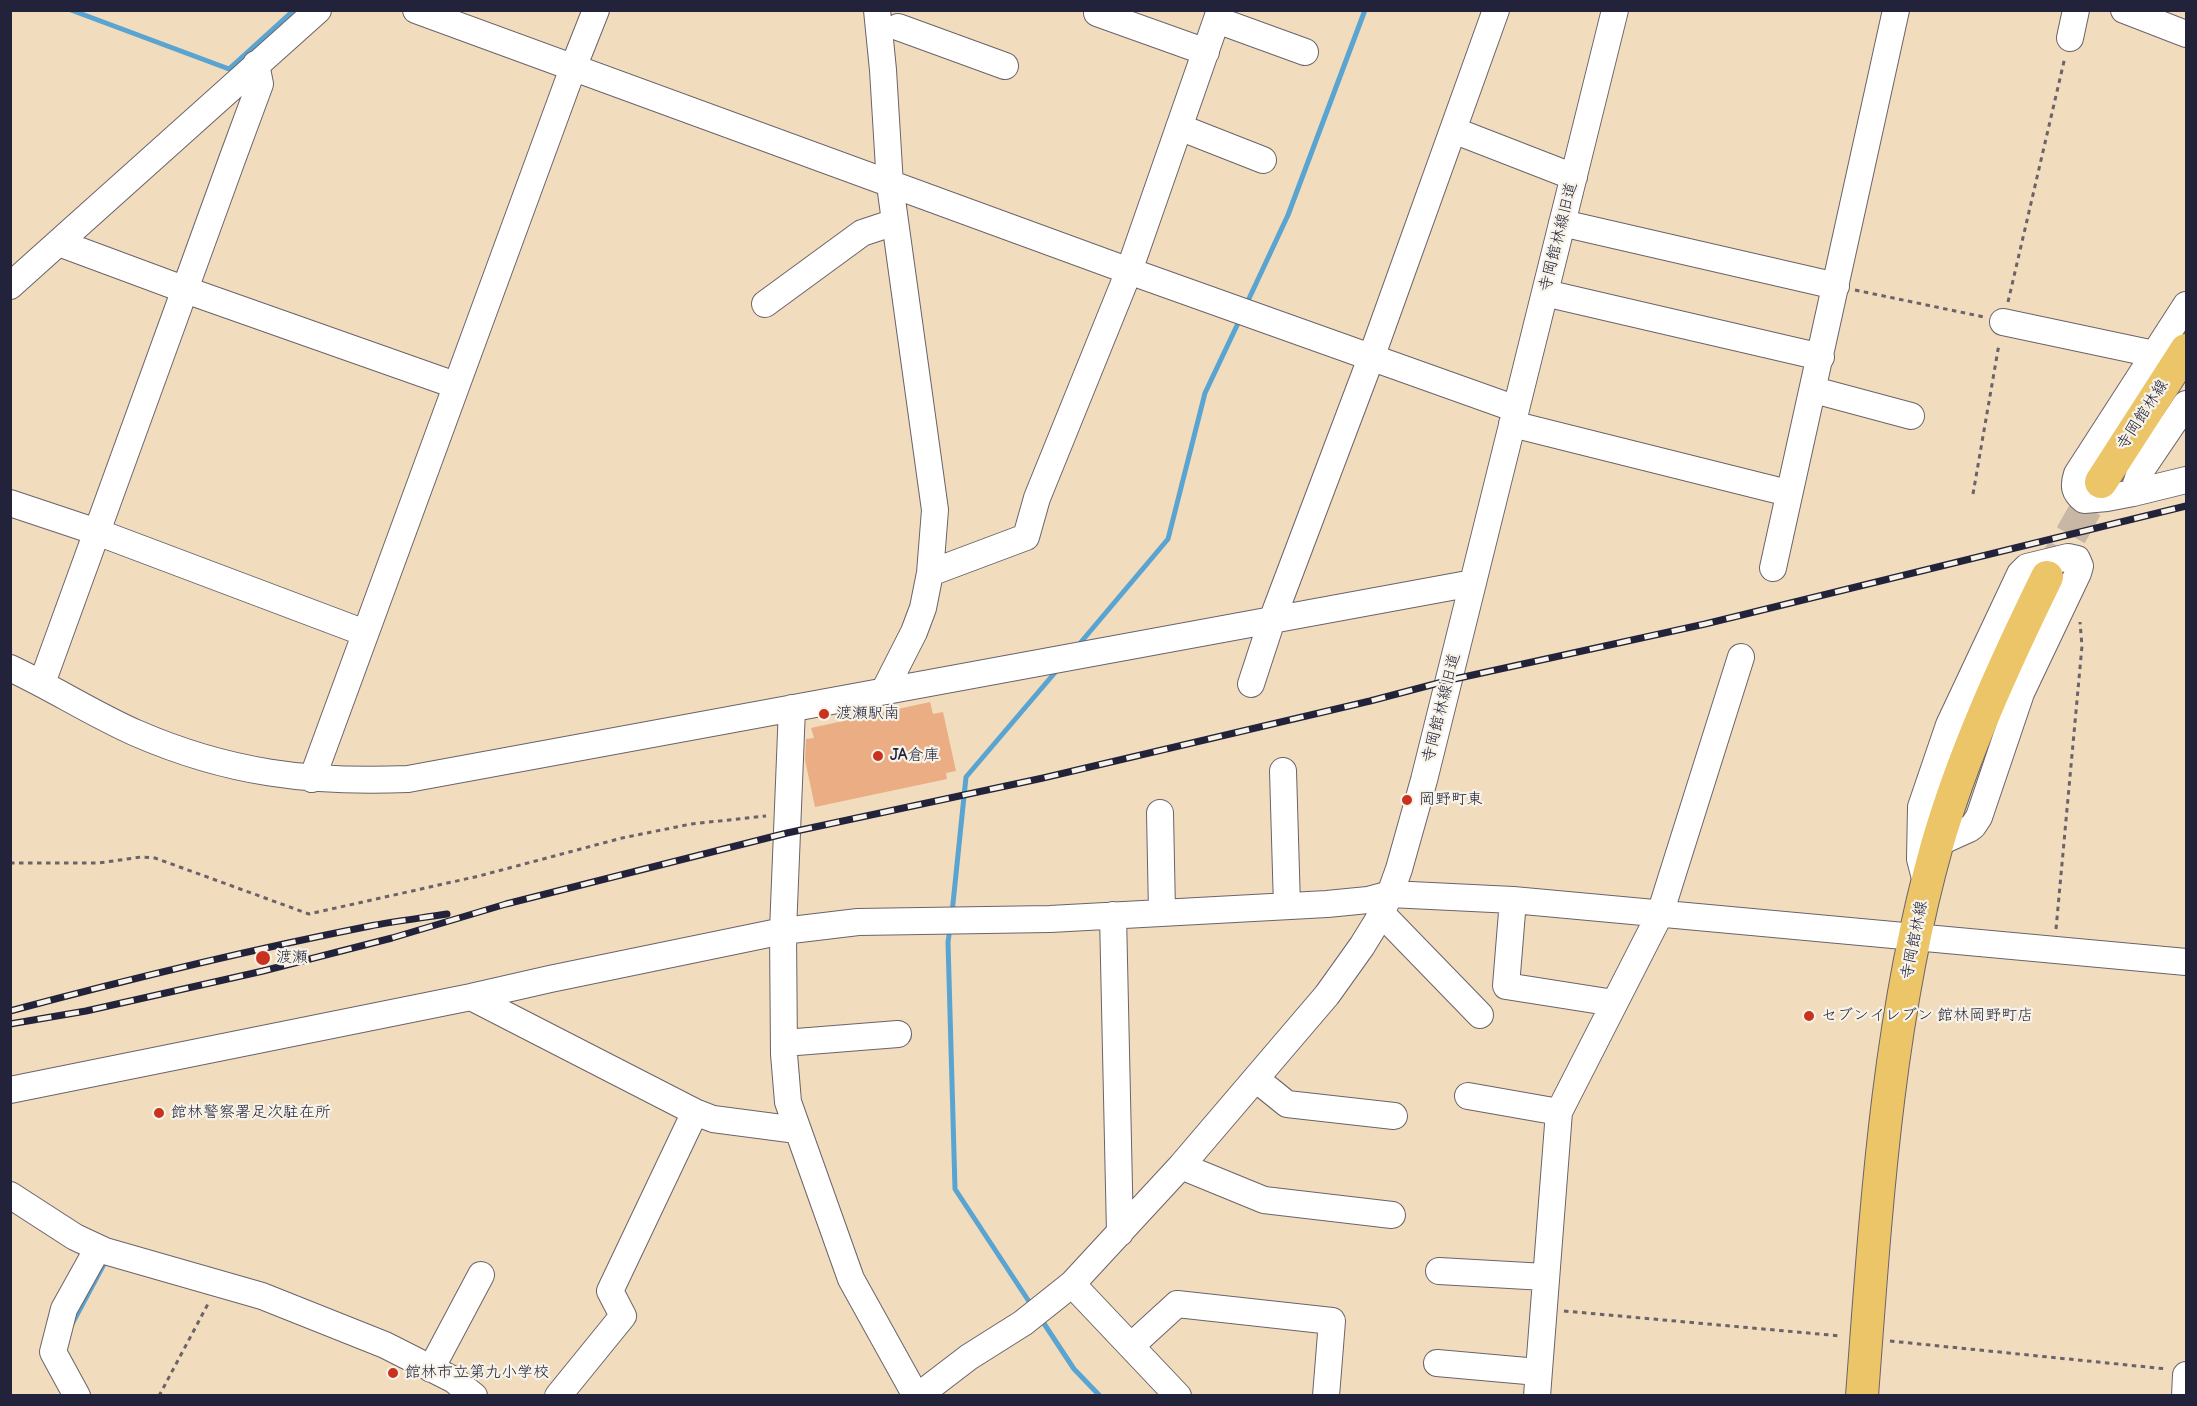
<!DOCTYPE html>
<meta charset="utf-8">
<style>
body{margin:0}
#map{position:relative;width:2197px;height:1406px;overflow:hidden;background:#f2dcbe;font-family:"Balsamiq Sans",sans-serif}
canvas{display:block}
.frame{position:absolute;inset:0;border:12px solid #22223b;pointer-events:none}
</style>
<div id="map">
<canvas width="2197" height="1406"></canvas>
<div class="frame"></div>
</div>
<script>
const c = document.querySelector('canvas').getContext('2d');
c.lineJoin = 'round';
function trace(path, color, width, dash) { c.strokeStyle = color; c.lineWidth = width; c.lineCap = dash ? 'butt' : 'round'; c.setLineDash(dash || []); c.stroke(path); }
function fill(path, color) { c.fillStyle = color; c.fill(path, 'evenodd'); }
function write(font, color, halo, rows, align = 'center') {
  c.font = font + ' "Balsamiq Sans","Klee One",sans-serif'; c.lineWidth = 4.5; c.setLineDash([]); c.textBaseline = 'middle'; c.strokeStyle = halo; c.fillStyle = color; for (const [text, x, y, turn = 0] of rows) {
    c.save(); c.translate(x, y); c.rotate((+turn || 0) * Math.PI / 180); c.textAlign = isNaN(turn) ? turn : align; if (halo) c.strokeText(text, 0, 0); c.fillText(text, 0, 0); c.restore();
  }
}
const stream = new Path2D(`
 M 71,10 L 229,69 L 294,10
 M 1246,305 L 1288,215 L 1365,10
 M 1076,648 L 1168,539 L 1205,393 L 1241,317
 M 952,913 L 966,777 L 1058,669
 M 950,928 L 948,942 L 955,1189 L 1032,1306
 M 1041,1319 L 1074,1369 L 1100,1396
 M 72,1324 L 104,1264 L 98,1261`);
const building = new Path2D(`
 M 930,702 L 933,714 L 943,712 L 956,771 L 946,773 L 947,779 L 815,807 L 805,760 L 806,739 L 814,738 L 811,728 Z`);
const majorTunnel = new Path2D(`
 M 2047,577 L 2101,482`);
const path = new Path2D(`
 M 1855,290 L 1984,317
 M 2008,302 L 2065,57
 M 1973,494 L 1999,344
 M 10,863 L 99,863 L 141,857 L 155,858 L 309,914 L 479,876 L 622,838 L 691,824 L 766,816
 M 2056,929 L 2082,646 L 2080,622
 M 1564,1311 L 1841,1336
 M 1890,1341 L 2167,1369
 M 159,1396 L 209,1302`);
const minor = new Path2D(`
 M 416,10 L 1129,271 L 1516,409
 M 877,10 L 883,70 L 890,185 L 935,510 L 930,573 L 923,608 L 914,632 L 884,691
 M 2124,10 L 2186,34
 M 1097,13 L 1206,52
 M 1217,20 L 1305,52
 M 898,27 L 1005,66
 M 2070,38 L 2076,10
 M 1179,127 L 1263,160
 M 1453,130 L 1574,177
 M 1562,223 L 1836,286
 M 59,243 L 183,289 L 455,385
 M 10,286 L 318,10
 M 1545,293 L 1821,357
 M 765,304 L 862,233 L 895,222
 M 2186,305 L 2077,474 C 2073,486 2074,492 2084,500 L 2107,498 L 2133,493 L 2140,472 L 2186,404
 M 2003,322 L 2154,354
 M 1814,390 L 1911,416
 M 1512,424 L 1788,493
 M 2133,493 L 2186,480
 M 10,503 L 97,532 L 365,633
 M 1773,568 L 1896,10
 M 930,573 L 1026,537 L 1037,498 L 1129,271 L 1220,10
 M 10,668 C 53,688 93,714 136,733 C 228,773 309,783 408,779 L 1473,583
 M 42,683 C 115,483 186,283 260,84 L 256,64
 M 1251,684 L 1272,620 L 1371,358 L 1496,10
 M 792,708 L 783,931 L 784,1054 L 788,1102 L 851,1279 L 916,1396
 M 1283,771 L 1287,906
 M 312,779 L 573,68 L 596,10
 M 1160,813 L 1162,912
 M 1926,882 L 1920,859 L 1921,807 L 1949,725 L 2020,574 L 2027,567 L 2068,557 L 2077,559 L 2080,566 L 2078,573 L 2021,693 L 1979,817 L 1973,826 L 1969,829 L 1938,843
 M 1513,900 L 1506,986 L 1614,1003
 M 1381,913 L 1480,1015
 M 1113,915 L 1120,1233
 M 471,997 L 695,1112 L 713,1119 L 797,1130
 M 784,1043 L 898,1034
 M 1256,1079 L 1287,1104 L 1394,1116
 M 10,1090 L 471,997 L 550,979 L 783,931 L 858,922 L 1050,919 L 1327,904 L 1368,900 L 1390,894 L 1513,900 L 2186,962
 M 1468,1096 L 1559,1112
 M 1181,1166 L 1264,1200 L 1392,1215
 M 10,1195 L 75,1237 L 105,1251 L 262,1296 L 385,1345 L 454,1380 L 474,1396
 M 1439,1271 L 1545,1277
 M 1072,1284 L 1178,1396
 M 1131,1346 L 1177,1304 L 1332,1321 L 1326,1396
 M 1437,1363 L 1538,1372
 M 431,1369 L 481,1275
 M 77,1396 L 53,1352 L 64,1309 L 98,1248
 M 558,1396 L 623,1316 L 610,1291 L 695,1112
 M 918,1396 L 969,1357 L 1023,1323 L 1072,1284 L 1181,1166 L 1327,995 L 1362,946 L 1378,920 L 1390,894 L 1399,869 L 1424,780 L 1615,10
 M 1537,1396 L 1559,1112 L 1660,914 L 1741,657
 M 2185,1396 L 2186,1375`);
const major = new Path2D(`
 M 2101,482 L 2186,350
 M 1862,1396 C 1876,1211 1887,1023 1937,845 C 1964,752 2005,663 2047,577`);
const rail = new Path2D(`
 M 10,1011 C 129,979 249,950 370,926 C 396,921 422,918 447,914
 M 10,1024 L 86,1011 L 263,971 L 392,938 L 506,904 L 787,833 L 1043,778 L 1370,701 L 1450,680 L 1705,624 L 2186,506`);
const markers = [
 [824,714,6,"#c8321e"],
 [878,756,6,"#c8321e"],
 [1407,800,6,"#c8321e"],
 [263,958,8,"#c8321e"],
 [1809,1016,6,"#c8321e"],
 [159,1113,6,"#c8321e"],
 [393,1373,6,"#c8321e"]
];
const streetNames = [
 ["寺岡館林線旧道",1559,237,-76],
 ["寺岡館林線",2143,415,-57],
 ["寺岡館林線旧道",1442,708,-76],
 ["寺岡館林線",1915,940,-79]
];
const poiNames = [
 ["渡瀬駅南",836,714],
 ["JA倉庫",890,756],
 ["岡野町東",1419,800],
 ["渡瀬",276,958],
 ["セブンイレブン 館林岡野町店",1821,1016],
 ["館林警察署足次駐在所",171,1113],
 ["館林市立第九小学校",405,1373]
];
trace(stream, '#59a4d1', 5);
fill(building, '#ebad84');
trace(majorTunnel, '#c8b7a4', 32, [32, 16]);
trace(minor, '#6b6369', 28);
trace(major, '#6b6369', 34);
trace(path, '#6b6369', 3, [4.5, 4.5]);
trace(minor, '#fff', 26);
trace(major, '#ecc569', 32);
trace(rail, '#22223b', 7);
trace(rail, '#f7f3e8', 4.5, [14]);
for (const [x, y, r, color] of markers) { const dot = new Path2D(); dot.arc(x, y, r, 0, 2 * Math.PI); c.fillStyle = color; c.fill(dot); trace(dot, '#f7f3e8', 2); }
write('16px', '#22223b', '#f7f3e8', streetNames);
write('16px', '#22223b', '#f7f3e8', poiNames, 'left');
</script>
